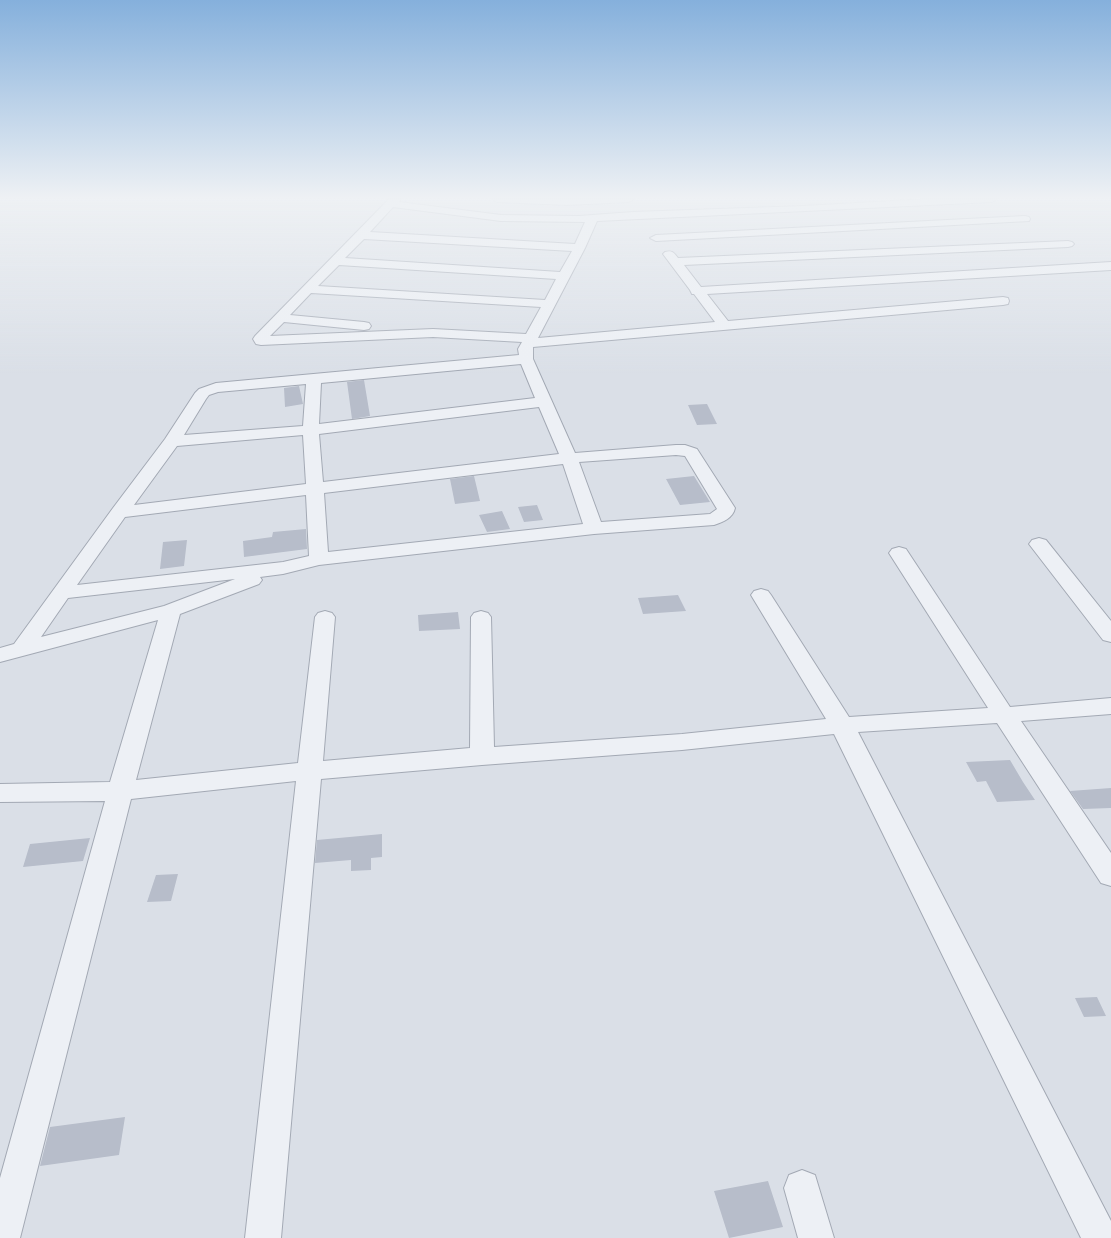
<!DOCTYPE html>
<style>
body{margin:0}
canvas{display:block;background:#dadfe7}
</style>
<canvas width="1111" height="1238"></canvas>
<script>
const c = document.querySelector('canvas').getContext('2d');
c.lineJoin = 'round';
function fill(path, color) { c.fillStyle = color; c.fill(path, 'evenodd'); }
function trace(path, color, width, dash) { c.strokeStyle = color; c.lineWidth = width; c.lineCap = dash ? 'butt' : 'round'; c.setLineDash(dash || []); c.stroke(path); }
const building = new Path2D(`
 M 364,380 L 370,416 L 352,419 L 347,382 Z
 M 299,386 L 303,404 L 285,407 L 284,388 Z
 M 707,404 L 717,424 L 697,425 L 688,405 Z
 M 474,476 L 480,501 L 455,504 L 450,479 Z
 M 694,476 L 710,502 L 680,505 L 666,479 Z
 M 537,505 L 543,520 L 524,522 L 518,507 Z
 M 502,511 L 510,529 L 487,532 L 479,515 Z
 M 306,529 L 307,549 L 244,557 L 243,541 L 272,537 L 273,532 Z
 M 187,540 L 184,566 L 160,569 L 163,542 Z
 M 678,595 L 686,611 L 643,614 L 638,598 Z
 M 458,612 L 460,629 L 419,631 L 418,615 Z
 M 1010,760 L 1023,782 L 1035,800 L 997,802 L 986,781 L 977,782 L 966,762 Z
 M 1111,788 L 1111,808 L 1083,809 L 1070,791 Z
 M 382,834 L 382,857 L 371,858 L 371,870 L 351,871 L 351,860 L 315,863 L 317,840 Z
 M 90,838 L 83,861 L 23,867 L 30,844 Z
 M 178,874 L 171,901 L 147,902 L 156,875 Z
 M 1097,997 L 1106,1016 L 1084,1017 L 1075,998 Z
 M 125,1117 L 119,1155 L 40,1166 L 50,1127 Z
 M 768,1181 L 783,1227 L 729,1238 L 714,1191 Z`);
const street = new Path2D(`
 M 389,199 L 401,199 L 399,202 L 501,215 L 579,216 L 633,212 L 803,206 L 928,199 L 997,199 L 992,202 L 597,221 L 585,248 L 538,338 L 715,322 L 694,294 L 692,294 L 690,290 L 663,254 L 665,252 C 672,250 674,253 678,258 L 1068,241 L 1072,242 L 1074,244 L 1072,246 L 1068,247 L 684,265 L 701,287 L 1111,262 L 1111,270 L 707,294 L 728,321 L 1003,297 L 1008,298 L 1009,301 L 1008,304 L 1003,305 L 533,347 L 533,359 L 575,453 L 676,445 L 685,445 L 697,449 L 735,508 C 733,518 723,522 714,525 L 594,534 L 319,565 L 283,574 L 260,577 L 262,580 L 259,584 L 180,614 L 136,780 L 298,763 L 315,617 L 318,613 L 325,611 L 332,613 L 335,617 L 323,761 L 470,748 L 471,617 L 474,613 L 481,611 L 488,613 L 491,617 L 494,747 L 682,734 L 826,719 L 751,595 L 754,591 L 761,589 L 768,591 L 771,595 L 849,717 L 988,708 L 889,553 L 892,549 L 899,547 L 906,549 L 1010,707 L 1111,698 L 1111,714 L 1021,721 L 1111,853 L 1111,886 L 1101,883 L 997,723 L 858,732 L 1111,1221 L 1111,1238 L 1081,1238 L 834,734 L 682,750 L 482,765 L 321,779 L 281,1238 L 245,1238 L 296,781 L 131,799 L 20,1238 L 0,1238 L 0,1178 L 105,801 L 0,802 L 0,784 L 110,782 L 158,620 L 0,662 L 0,648 L 14,644 L 113,508 L 165,439 L 195,393 L 199,389 L 216,383 L 519,355 L 518,349 L 522,342 L 433,337 L 261,345 L 256,344 L 253,339 L 255,336 ZM 393,207 L 501,221 L 585,222 L 575,244 L 370,232 ZM 364,239 L 572,251 L 560,272 L 345,258 ZM 339,265 L 556,279 L 545,300 L 318,286 ZM 311,293 L 541,307 L 526,334 L 433,329 L 270,336 L 284,322 L 364,330 L 369,329 L 371,326 L 369,323 L 364,322 L 290,315 ZM 521,364 L 535,398 L 319,424 L 321,383 ZM 306,384 L 303,426 L 184,435 L 206,399 L 209,395 L 218,392 ZM 539,407 L 559,454 L 323,482 L 319,434 ZM 303,435 L 306,484 L 134,505 L 177,446 ZM 676,455 L 685,456 L 717,509 L 710,514 L 601,522 L 579,462 ZM 563,464 L 583,524 L 328,552 L 324,493 ZM 306,495 L 309,556 L 283,562 L 77,585 L 125,517 ZM 235,579 L 164,606 L 41,637 L 68,598 Z
 M 492,199 L 634,199 L 629,202 L 567,205 L 497,202 Z
 M 1025,216 L 1029,217 L 1030,219 L 1029,221 L 656,241 L 650,238 L 656,235 Z
 M 1039,538 L 1046,540 L 1111,621 L 1111,642 L 1103,640 L 1029,544 L 1032,540 Z
 M 802,1170 L 815,1175 L 834,1238 L 798,1238 L 784,1188 L 789,1175 Z`);
fill(building, '#b7bdca');
trace(street, '#a3a9b4', 2);
fill(street, '#edf0f5');
const sky = c.createLinearGradient(0, 0, 0, 373);
sky.addColorStop(0, '#85b0dc');
sky.addColorStop(0.53, '#eef1f4');
sky.addColorStop(1, '#eef1f400');
c.fillStyle = sky;
c.fillRect(0, 0, 1111, 373);
</script>
